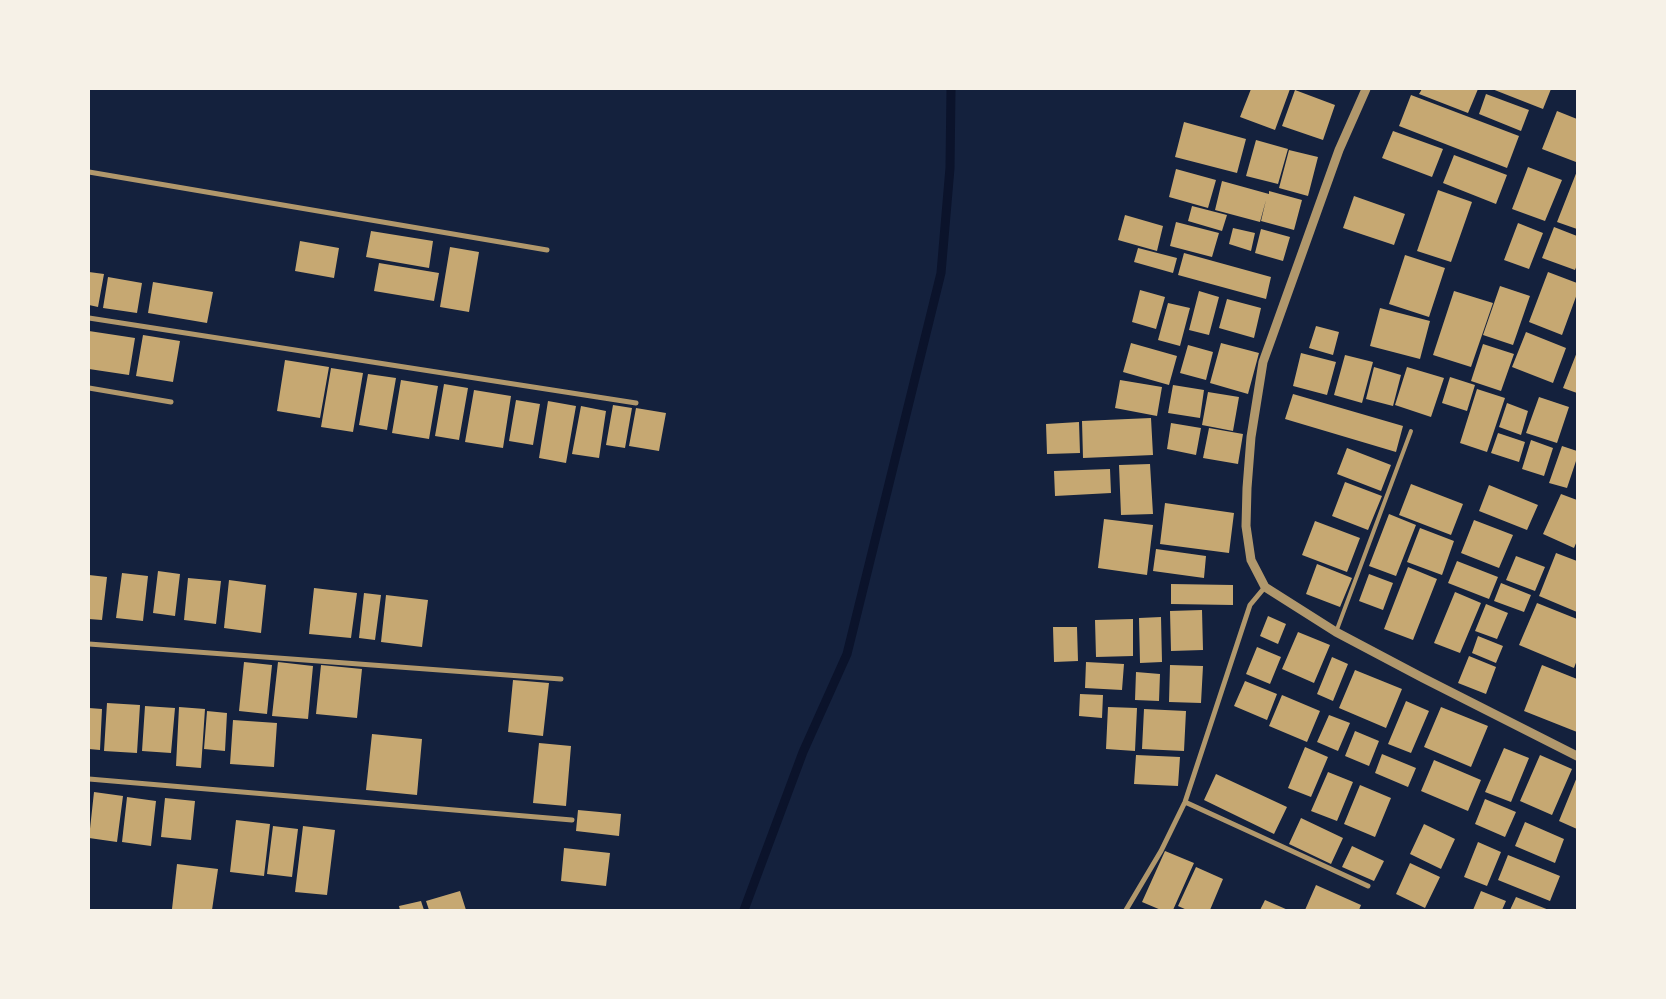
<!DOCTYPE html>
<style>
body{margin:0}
#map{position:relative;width:1666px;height:999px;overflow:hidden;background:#14213d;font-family:"PT Sans",sans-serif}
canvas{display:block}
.frame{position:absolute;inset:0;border:90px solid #f6f1e7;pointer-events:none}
</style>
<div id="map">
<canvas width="1666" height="999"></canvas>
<div class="frame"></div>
</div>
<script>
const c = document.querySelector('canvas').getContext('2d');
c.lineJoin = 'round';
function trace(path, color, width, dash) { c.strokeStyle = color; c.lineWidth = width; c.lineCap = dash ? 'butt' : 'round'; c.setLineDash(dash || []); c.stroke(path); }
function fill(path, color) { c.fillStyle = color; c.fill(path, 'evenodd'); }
const stream = new Path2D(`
 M 744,910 L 803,752 L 847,654 L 941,273 L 950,168 L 951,89`);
const building = new Path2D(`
 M 1251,89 L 1290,89 L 1275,130 L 1240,117 Z
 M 1422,89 L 1478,89 L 1468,113 L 1419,94 Z
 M 1492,89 L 1551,89 L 1543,109 Z
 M 1295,90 L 1335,105 L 1323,140 L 1282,126 Z
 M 1486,94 L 1529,110 L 1521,131 L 1479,114 Z
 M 1411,95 L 1519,136 L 1507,168 L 1399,126 Z
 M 1557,111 L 1577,119 L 1577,157 L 1576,162 L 1542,149 Z
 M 1184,122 L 1246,139 L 1237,173 L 1175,157 Z
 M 1393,131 L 1443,149 L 1432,177 L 1382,158 Z
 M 1256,140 L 1288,149 L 1278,184 L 1246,176 Z
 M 1289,150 L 1318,157 L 1308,196 L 1279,188 Z
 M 1454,155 L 1507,175 L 1496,204 L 1443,183 Z
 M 1528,167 L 1562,180 L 1545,221 L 1512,209 Z
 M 1176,169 L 1216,180 L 1208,208 L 1169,197 Z
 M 1577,171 L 1577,229 L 1557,222 Z
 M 1222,181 L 1269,194 L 1269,191 L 1302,200 L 1294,230 L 1261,221 L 1266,200 L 1260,222 L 1215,210 Z
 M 1438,190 L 1472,202 L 1451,262 L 1417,251 Z
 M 1354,196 L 1405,214 L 1394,245 L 1343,228 Z
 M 1192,206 L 1227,215 L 1222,231 L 1188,221 Z
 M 1125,215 L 1163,226 L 1157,251 L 1118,240 Z
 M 1176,222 L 1219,233 L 1212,257 L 1170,246 Z
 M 1518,223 L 1543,233 L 1529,269 L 1504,260 Z
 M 1554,227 L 1577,236 L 1577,265 L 1575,270 L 1542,258 Z
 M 1233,228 L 1255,233 L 1251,251 L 1229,244 Z
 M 1261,229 L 1290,237 L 1283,261 L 1255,253 Z
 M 371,231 L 433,241 L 429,268 L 366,257 Z
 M 300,241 L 339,248 L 334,278 L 295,271 Z
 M 450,247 L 479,252 L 469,312 L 440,307 Z
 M 1138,248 L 1177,258 L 1173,273 L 1134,262 Z
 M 1184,253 L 1271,277 L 1266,299 L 1178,275 Z
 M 1405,255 L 1445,268 L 1429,317 L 1389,304 Z
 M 379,263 L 439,273 L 434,301 L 374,291 Z
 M 89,272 L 104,274 L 98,307 L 89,305 Z
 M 1548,272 L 1577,283 L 1577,294 L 1562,335 L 1529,322 Z
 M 108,277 L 142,283 L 137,313 L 103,308 Z
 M 153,282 L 213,292 L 207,323 L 148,313 Z
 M 1500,286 L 1530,296 L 1513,345 L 1483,335 Z
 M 1140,290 L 1165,297 L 1156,329 L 1132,322 Z
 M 1199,291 L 1219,297 L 1209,335 L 1189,330 Z
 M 1454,291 L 1493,303 L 1471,367 L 1433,355 Z
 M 1227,299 L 1261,308 L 1254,338 L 1219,328 Z
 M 1168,303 L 1190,308 L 1180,346 L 1158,340 Z
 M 1380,308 L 1430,321 L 1420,359 L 1370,346 Z
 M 1316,326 L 1339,332 L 1333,355 L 1309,348 Z
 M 89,331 L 135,338 L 129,375 L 89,369 Z
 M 1526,332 L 1566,348 L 1553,383 L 1512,367 Z
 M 143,335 L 180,341 L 173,382 L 136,376 Z
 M 1131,343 L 1177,356 L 1169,385 L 1123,372 Z
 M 1221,343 L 1259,353 L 1248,394 L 1210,383 Z
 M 1483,344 L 1514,354 L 1501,391 L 1471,381 Z
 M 1188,345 L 1213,352 L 1206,380 L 1180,373 Z
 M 1577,352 L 1577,393 L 1563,388 Z
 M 1301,353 L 1336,362 L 1327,395 L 1293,386 Z
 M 1345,355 L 1373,362 L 1362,403 L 1334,395 Z
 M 285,360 L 329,367 L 320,418 L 277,411 Z
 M 1374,367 L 1401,375 L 1393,406 L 1366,399 Z
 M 1407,367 L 1444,378 L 1431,417 L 1395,405 Z
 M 331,368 L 363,373 L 353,432 L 321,427 Z
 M 368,374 L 396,378 L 387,430 L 359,425 Z
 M 1450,377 L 1475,385 L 1467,411 L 1442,403 Z
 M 401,380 L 438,386 L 429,439 L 392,433 Z
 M 1120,380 L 1162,387 L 1157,416 L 1115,408 Z
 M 444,384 L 468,388 L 459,440 L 435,436 Z
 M 1173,385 L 1204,390 L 1200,418 L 1168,413 Z
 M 1477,389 L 1505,398 L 1487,452 L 1460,443 Z
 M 474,390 L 511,396 L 503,448 L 465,442 Z
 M 1208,392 L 1239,397 L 1233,431 L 1202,425 Z
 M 1293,394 L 1403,426 L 1396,452 L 1285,419 Z
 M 1539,397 L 1569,407 L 1557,443 L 1526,433 Z
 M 516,400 L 540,404 L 533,445 L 509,441 Z
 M 548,401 L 576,406 L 566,463 L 539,458 Z
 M 1507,403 L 1528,411 L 1521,435 L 1499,427 Z
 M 613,405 L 632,408 L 625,448 L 606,445 Z
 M 581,406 L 606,411 L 599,458 L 572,454 Z
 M 636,408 L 666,413 L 659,451 L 629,446 Z
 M 1151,418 L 1153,455 L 1083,458 L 1082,421 Z
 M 1079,422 L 1080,453 L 1047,454 L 1046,424 Z
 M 1171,423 L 1201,428 L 1196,455 L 1167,449 Z
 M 1209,428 L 1243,434 L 1238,464 L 1203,458 Z
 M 1498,433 L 1525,442 L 1519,462 L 1491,453 Z
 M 1531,440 L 1553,448 L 1544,476 L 1522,469 Z
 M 1562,446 L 1577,451 L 1577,458 L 1567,488 L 1549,483 Z
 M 1347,448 L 1391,465 L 1381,491 L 1337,474 Z
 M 1150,464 L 1153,514 L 1121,515 L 1119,465 Z
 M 1110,469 L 1111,493 L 1055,496 L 1054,471 Z
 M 1345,482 L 1382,496 L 1368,530 L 1332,516 Z
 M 1411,484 L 1463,504 L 1451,535 L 1399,515 Z
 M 1489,485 L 1538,505 L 1527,530 L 1479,511 Z
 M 1561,494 L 1577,500 L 1577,541 L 1574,548 L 1543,534 Z
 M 1165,503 L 1234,513 L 1229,553 L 1160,544 Z
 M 1389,514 L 1416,525 L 1396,576 L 1369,566 Z
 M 1104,519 L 1153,525 L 1147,575 L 1098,568 Z
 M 1474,520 L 1513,535 L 1499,568 L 1461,553 Z
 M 1315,521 L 1360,538 L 1347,572 L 1302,555 Z
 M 1420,528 L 1454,541 L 1442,575 L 1407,562 Z
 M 1156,549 L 1206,556 L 1204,578 L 1153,571 Z
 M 1556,553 L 1577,561 L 1577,612 L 1539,596 Z
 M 1516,556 L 1545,567 L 1535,591 L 1506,580 Z
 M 1457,561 L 1498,577 L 1489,599 L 1448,583 Z
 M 1317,564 L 1352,578 L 1340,607 L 1306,594 Z
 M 1408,567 L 1437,579 L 1413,640 L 1384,629 Z
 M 158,571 L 180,574 L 175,616 L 153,613 Z
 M 122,573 L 148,576 L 143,621 L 116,618 Z
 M 1369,574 L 1393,583 L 1383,610 L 1359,601 Z
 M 89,575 L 107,577 L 102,620 L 89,619 Z
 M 188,578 L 221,581 L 216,624 L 184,620 Z
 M 229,580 L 266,585 L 261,633 L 224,628 Z
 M 1501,583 L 1531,595 L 1524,612 L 1494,601 Z
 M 1171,584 L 1233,585 L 1233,605 L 1171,604 Z
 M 314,588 L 357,593 L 351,638 L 309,634 Z
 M 1455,592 L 1481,603 L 1460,653 L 1434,643 Z
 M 364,593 L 381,595 L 375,640 L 359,638 Z
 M 386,595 L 428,600 L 422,647 L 381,642 Z
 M 1537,603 L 1577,619 L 1577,660 L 1574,668 L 1519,645 Z
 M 1486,604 L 1508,613 L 1497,639 L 1475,631 Z
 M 1202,610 L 1203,650 L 1171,651 L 1170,611 Z
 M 1268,616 L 1286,624 L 1278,644 L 1260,636 Z
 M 1161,617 L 1162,662 L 1140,663 L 1139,618 Z
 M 1133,619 L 1133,656 L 1096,657 L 1095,620 Z
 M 1053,627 L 1077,627 L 1078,661 L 1054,662 Z
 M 1298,632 L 1330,645 L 1314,683 L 1282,669 Z
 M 1478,636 L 1503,646 L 1496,663 L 1472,653 Z
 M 1257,647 L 1281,657 L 1270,684 L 1246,674 Z
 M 1469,656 L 1496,667 L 1486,694 L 1458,683 Z
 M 1332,657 L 1348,664 L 1333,701 L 1317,694 Z
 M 244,662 L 272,665 L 267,714 L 239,711 Z
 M 278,662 L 313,666 L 308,719 L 272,716 Z
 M 1086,662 L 1124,664 L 1122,690 L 1085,688 Z
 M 321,665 L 362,669 L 357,718 L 316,714 Z
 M 1170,665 L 1203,666 L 1201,703 L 1169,702 Z
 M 1542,665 L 1577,679 L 1577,732 L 1524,711 Z
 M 1355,670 L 1402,689 L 1386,728 L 1339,708 Z
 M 1136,672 L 1160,674 L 1159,701 L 1135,700 Z
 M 513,680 L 549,683 L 543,736 L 508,732 Z
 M 1245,681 L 1277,694 L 1267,720 L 1234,706 Z
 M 1080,694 L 1103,695 L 1102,718 L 1079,716 Z
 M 1282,695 L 1320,711 L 1307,742 L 1269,726 Z
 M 1406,701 L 1429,711 L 1411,753 L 1388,744 Z
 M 107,703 L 140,705 L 137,753 L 104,751 Z
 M 145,706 L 175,708 L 171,753 L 142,751 Z
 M 179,707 L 205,709 L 201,768 L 176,766 Z
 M 1108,707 L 1137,708 L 1135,751 L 1106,749 Z
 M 1441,707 L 1488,726 L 1471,767 L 1424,747 Z
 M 89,708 L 102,709 L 100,750 L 89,749 Z
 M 1144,709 L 1186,711 L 1184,751 L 1142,749 Z
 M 207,711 L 227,713 L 225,751 L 204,749 Z
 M 1329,715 L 1350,723 L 1338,751 L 1317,742 Z
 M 233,720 L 277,723 L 274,767 L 230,764 Z
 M 1355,731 L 1379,741 L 1369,766 L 1345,756 Z
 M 372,734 L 422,739 L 417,795 L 366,790 Z
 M 539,743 L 571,746 L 566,806 L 533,803 Z
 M 1305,747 L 1328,757 L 1311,797 L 1288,788 Z
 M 1504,748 L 1529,758 L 1511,802 L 1485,792 Z
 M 1382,754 L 1416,768 L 1408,787 L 1375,773 Z
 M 1136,755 L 1180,757 L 1178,786 L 1134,784 Z
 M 1540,755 L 1572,769 L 1552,815 L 1520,801 Z
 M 1434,760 L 1481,780 L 1468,811 L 1421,791 Z
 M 1328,772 L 1353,782 L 1337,821 L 1311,811 Z
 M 1216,774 L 1287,807 L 1274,834 L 1204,800 Z
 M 1577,777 L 1577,829 L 1559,821 Z
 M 1360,785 L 1391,798 L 1375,837 L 1344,824 Z
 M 94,792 L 123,796 L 117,842 L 89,838 Z
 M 127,797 L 156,801 L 151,846 L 122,842 Z
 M 165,798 L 195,801 L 191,840 L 161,837 Z
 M 1485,799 L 1516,812 L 1505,837 L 1475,824 Z
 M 578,810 L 621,814 L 619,836 L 576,831 Z
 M 1301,818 L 1343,838 L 1331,864 L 1289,844 Z
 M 236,820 L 270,824 L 264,876 L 230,872 Z
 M 1525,822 L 1564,839 L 1555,863 L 1515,846 Z
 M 1424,824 L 1455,839 L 1441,869 L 1410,854 Z
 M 273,826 L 298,829 L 292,877 L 267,874 Z
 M 303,826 L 335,830 L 327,895 L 295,892 Z
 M 1478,842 L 1501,852 L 1487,886 L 1464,877 Z
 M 1352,846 L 1384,861 L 1374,881 L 1342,867 Z
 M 564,848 L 610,853 L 606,886 L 561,881 Z
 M 1165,851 L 1194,863 L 1173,910 L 1161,910 L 1142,902 Z
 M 1508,855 L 1560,876 L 1550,901 L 1498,880 Z
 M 1410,863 L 1440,877 L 1425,908 L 1396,894 Z
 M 177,864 L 218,869 L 212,910 L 172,909 Z
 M 1196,867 L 1223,879 L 1210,910 L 1187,910 L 1178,906 Z
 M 1316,885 L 1361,905 L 1359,910 L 1305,910 Z
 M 460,891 L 466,910 L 429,910 L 426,901 Z
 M 1481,891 L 1506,901 L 1502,910 L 1473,910 Z
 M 1516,897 L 1549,910 L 1510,910 Z
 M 1265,900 L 1288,910 L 1260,910 Z
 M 421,901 L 424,910 L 400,910 L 399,906 Z`);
const service = new Path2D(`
 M 1336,632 L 1411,431`);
const minor = new Path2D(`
 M 89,172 L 547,250
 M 89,318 L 636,403
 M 89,388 L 171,402
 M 89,644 L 561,679
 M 89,779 L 572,820
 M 1185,802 L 1368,886
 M 1126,910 L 1161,851 L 1185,802 L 1250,605 L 1265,587`);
const tertiary = new Path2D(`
 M 1366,89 L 1339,150 L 1263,362 L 1251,437 L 1247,488 L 1246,526 L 1251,560 L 1265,587 L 1336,632 L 1423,678 L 1577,756`);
trace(stream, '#0b132b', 9);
fill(building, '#c6a872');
trace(service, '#b1986c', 4);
trace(minor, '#b1986c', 5);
trace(tertiary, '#b1986c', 9);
</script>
